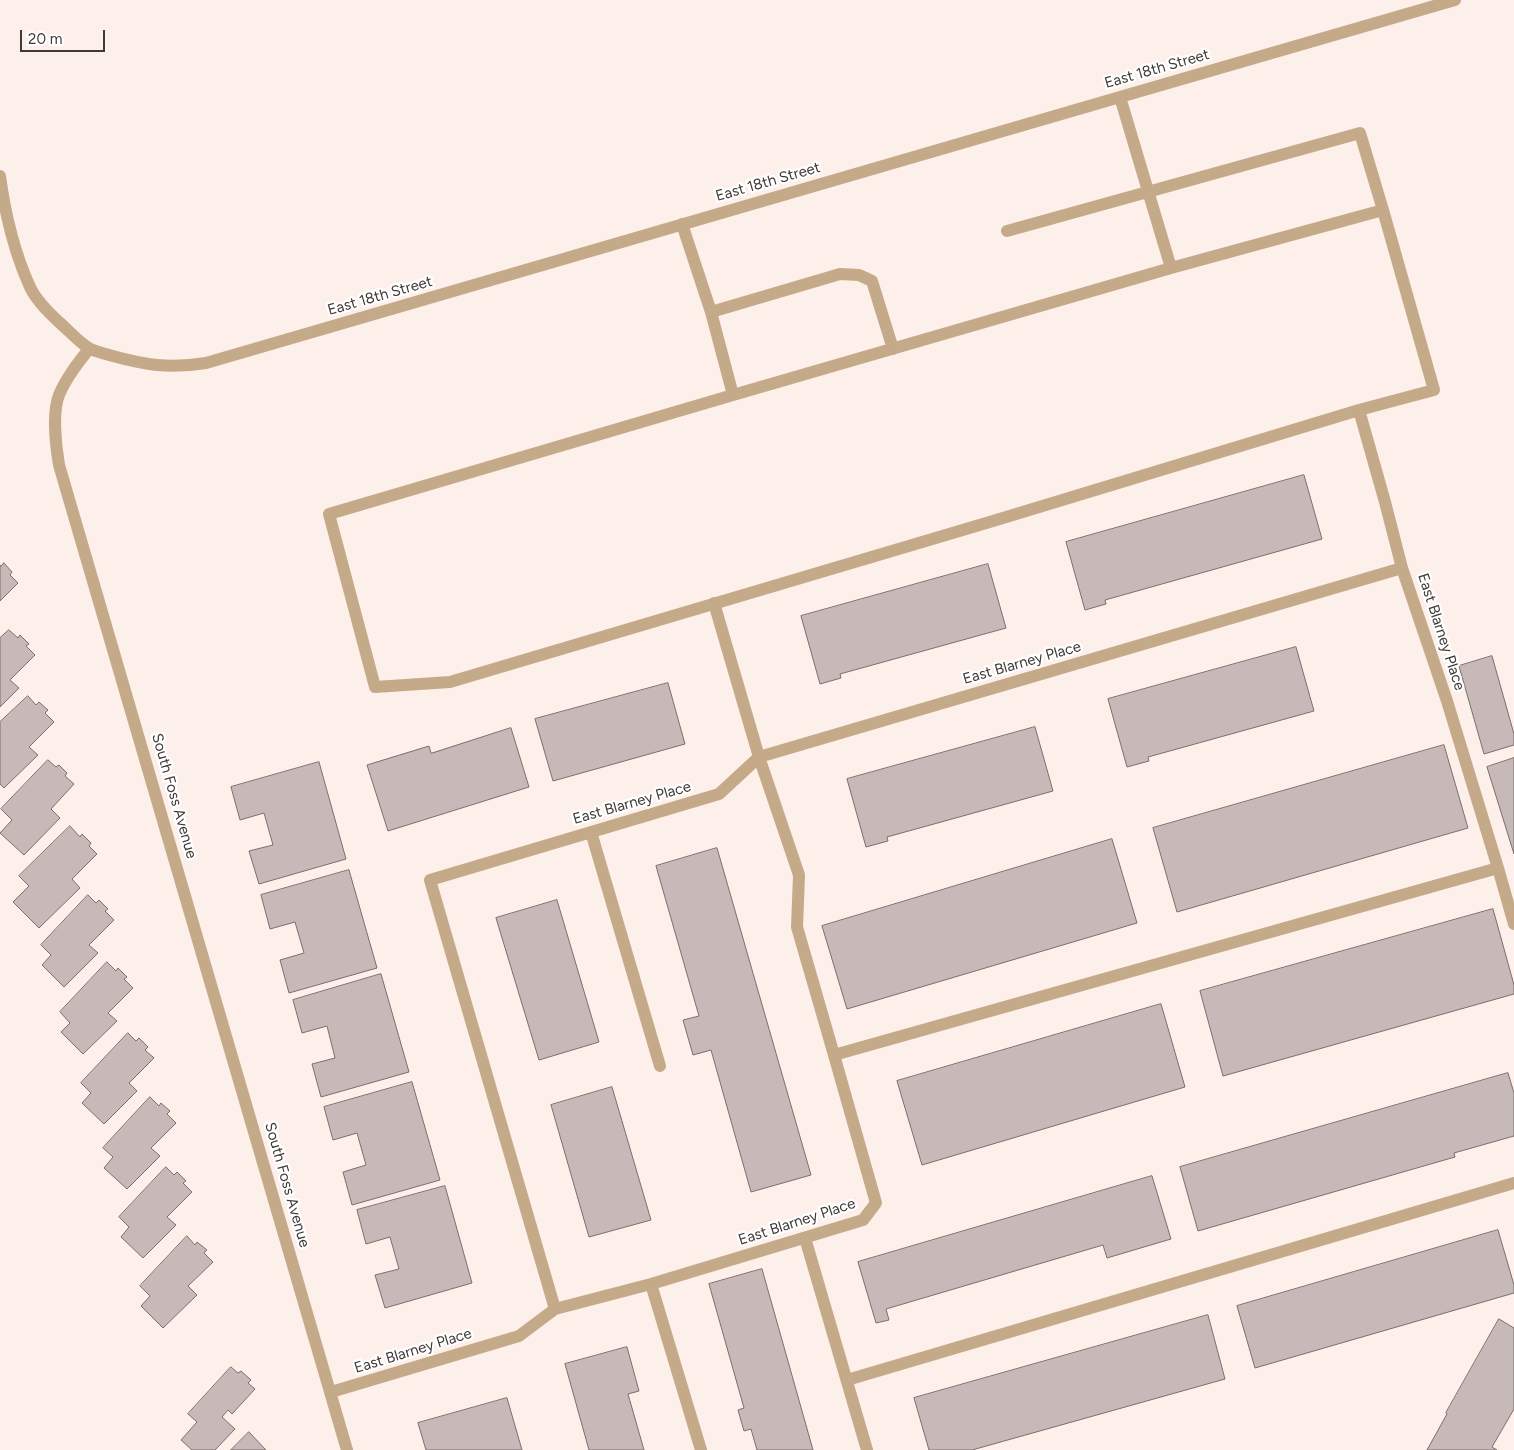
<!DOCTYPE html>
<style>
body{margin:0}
#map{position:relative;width:1514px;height:1450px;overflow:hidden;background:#fdefe9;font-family:Figtree,sans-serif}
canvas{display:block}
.scale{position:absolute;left:20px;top:30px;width:85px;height:22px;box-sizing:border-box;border:2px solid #3f3a37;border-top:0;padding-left:6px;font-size:15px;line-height:18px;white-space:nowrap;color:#3f3a37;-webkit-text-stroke:4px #fff;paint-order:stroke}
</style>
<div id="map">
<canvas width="1514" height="1450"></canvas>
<div class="scale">20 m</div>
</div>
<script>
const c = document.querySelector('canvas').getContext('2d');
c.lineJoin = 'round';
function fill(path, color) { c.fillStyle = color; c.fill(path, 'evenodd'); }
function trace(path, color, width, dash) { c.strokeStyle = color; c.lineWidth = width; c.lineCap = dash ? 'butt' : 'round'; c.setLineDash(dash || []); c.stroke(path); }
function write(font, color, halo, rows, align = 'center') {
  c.font = font + ' Figtree,sans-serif'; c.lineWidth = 4.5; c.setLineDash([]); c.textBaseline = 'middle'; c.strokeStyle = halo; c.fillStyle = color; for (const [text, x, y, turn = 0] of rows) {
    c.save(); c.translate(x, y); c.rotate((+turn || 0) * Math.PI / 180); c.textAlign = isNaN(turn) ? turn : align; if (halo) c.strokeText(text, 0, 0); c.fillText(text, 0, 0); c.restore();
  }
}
const building = new Path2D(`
 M 1304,475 L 1322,539 L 1105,600 L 1106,604 L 1085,610 L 1066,542 Z
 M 4,563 L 12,572 L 10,575 L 18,583 L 0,601 L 0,565 L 1,566 Z
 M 988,564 L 1006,628 L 840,674 L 841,678 L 820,684 L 801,616 Z
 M 9,630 L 18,638 L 20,635 L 29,644 L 26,646 L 35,655 L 10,680 L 19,688 L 0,707 L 0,638 Z
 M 1296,647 L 1314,711 L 1148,757 L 1149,761 L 1127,767 L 1108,699 Z
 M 1492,656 L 1514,734 L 1514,745 L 1484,754 L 1459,666 Z
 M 668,683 L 685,744 L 553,781 L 535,719 Z
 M 28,696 L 36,705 L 39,702 L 48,710 L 45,713 L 54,722 L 29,747 L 38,755 L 4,788 L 0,784 L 0,722 Z
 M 1035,727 L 1053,791 L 887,837 L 888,841 L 866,847 L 847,779 Z
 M 511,728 L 529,787 L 388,831 L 367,765 L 429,746 L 431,753 Z
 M 1444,745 L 1468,828 L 1177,912 L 1153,828 Z
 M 1514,758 L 1514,854 L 1487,767 Z
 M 48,760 L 56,767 L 59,765 L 67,773 L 65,776 L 74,784 L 51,809 L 60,818 L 24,855 L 0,833 L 12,820 L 1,809 Z
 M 319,762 L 346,859 L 259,884 L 249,851 L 273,845 L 264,813 L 240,820 L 231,787 Z
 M 70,826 L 80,837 L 82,834 L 91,843 L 89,846 L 97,854 L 72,879 L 80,888 L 39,928 L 13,902 L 29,886 L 19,876 Z
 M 1112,839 L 1137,923 L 847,1009 L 822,926 Z
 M 717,848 L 811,1175 L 751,1192 L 711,1050 L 693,1055 L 683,1020 L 699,1016 L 656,866 Z
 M 349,870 L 377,968 L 289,993 L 280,960 L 304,953 L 295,922 L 270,929 L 261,895 Z
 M 88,895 L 96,903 L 99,900 L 108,909 L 105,911 L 114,920 L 89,945 L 98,953 L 64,987 L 42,965 L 51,955 L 41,945 Z
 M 557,900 L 599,1042 L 539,1060 L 496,918 Z
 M 1493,909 L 1514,985 L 1514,994 L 1223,1076 L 1200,991 Z
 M 107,962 L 116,971 L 118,968 L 127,977 L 124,979 L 133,988 L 108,1013 L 117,1021 L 83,1054 L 61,1032 L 70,1023 L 60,1012 Z
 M 381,974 L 409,1072 L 321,1097 L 312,1064 L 335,1058 L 327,1026 L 302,1033 L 293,1000 Z
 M 1161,1004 L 1185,1087 L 922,1165 L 897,1081 Z
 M 128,1033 L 136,1041 L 139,1038 L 148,1047 L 145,1050 L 154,1058 L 129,1083 L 137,1091 L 104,1124 L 82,1103 L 91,1093 L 81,1083 Z
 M 1508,1073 L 1514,1093 L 1514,1136 L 1454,1153 L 1455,1157 L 1198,1231 L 1180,1167 Z
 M 412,1082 L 440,1180 L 352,1205 L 343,1172 L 366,1165 L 357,1133 L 333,1140 L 324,1107 Z
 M 612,1087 L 651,1220 L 589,1237 L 551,1105 Z
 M 150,1097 L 159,1106 L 161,1103 L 170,1111 L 167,1114 L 176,1123 L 151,1148 L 160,1156 L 127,1189 L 104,1168 L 113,1157 L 103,1148 Z
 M 166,1167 L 174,1175 L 177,1172 L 186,1181 L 183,1183 L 192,1192 L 167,1217 L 176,1225 L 143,1258 L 121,1237 L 129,1227 L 119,1217 Z
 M 1152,1176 L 1171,1239 L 1107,1258 L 1103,1245 L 886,1309 L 889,1320 L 876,1323 L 858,1262 Z
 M 445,1186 L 472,1283 L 385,1308 L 375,1275 L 399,1269 L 390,1237 L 366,1244 L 357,1210 Z
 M 1498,1230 L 1514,1285 L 1514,1293 L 1255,1368 L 1237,1306 Z
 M 187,1236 L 195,1245 L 197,1242 L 207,1250 L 204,1253 L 213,1262 L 188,1286 L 197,1295 L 163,1328 L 141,1306 L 150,1296 L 140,1286 Z
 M 762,1269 L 813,1450 L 757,1450 L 751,1429 L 744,1431 L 738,1410 L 744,1408 L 709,1284 Z
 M 1208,1315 L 1225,1379 L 972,1450 L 929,1450 L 914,1398 Z
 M 1499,1319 L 1514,1328 L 1514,1409 L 1492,1447 L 1497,1450 L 1427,1450 L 1447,1414 L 1446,1413 Z
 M 627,1347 L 639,1391 L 628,1394 L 644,1450 L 589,1450 L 565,1364 Z
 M 231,1367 L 238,1373 L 241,1371 L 251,1380 L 248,1383 L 255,1389 L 232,1414 L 228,1410 L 222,1417 L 235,1429 L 215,1450 L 192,1450 L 181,1440 L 197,1422 L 188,1414 Z
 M 507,1398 L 522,1450 L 426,1450 L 418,1423 Z
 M 249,1432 L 266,1450 L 231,1450 Z`);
const minor = new Path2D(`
 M 1120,97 L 1171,268
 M 0,176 C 5,213 14,252 30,287 C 36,300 48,312 59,322 C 68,330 77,340 87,347 C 93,351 102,353 109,355 C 145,365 169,369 206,363 L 1120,97 L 1455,0
 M 682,224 L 711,312 L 733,395 L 1171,268 L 1383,210
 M 711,312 L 840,274 L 859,275 L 872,281 L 893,349
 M 89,349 C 78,363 66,378 59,395 C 52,413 56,447 59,465 L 347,1450
 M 733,395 L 329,514 L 375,687 L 450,682 L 993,521 L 1359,410 L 1434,390 L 1383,210 L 1360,133 L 1007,231
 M 1359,410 L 1385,502 L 1402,568
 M 714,603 L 759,757 L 799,875 L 797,927 L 834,1055
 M 591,832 L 660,1066
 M 1498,868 L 1514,924
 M 805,1238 L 867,1450
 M 651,1284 L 701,1450
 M 847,1380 L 1514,1183
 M 331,1392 L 519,1336 L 555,1309 L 651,1284 L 863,1220 L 876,1203 L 834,1055 L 1498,868 L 1447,701 L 1402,568 L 759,757 L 719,794 L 430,880 L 555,1309`);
const streetNames = [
 ["East 18th Street",1157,69,-16],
 ["East 18th Street",768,182,-16],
 ["East 18th Street",380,296,-16],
 ["East Blarney Place",1441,632,72],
 ["East Blarney Place",1022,663,-16],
 ["South Foss Avenue",174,796,74],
 ["East Blarney Place",632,803,-16],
 ["South Foss Avenue",287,1185,74],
 ["East Blarney Place",797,1222,-18],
 ["East Blarney Place",413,1351,-17]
];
fill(building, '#c8b9b9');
trace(building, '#7b6e6e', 1);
trace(minor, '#c5aa8a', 12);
write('15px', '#3f3a37', '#fff', streetNames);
</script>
